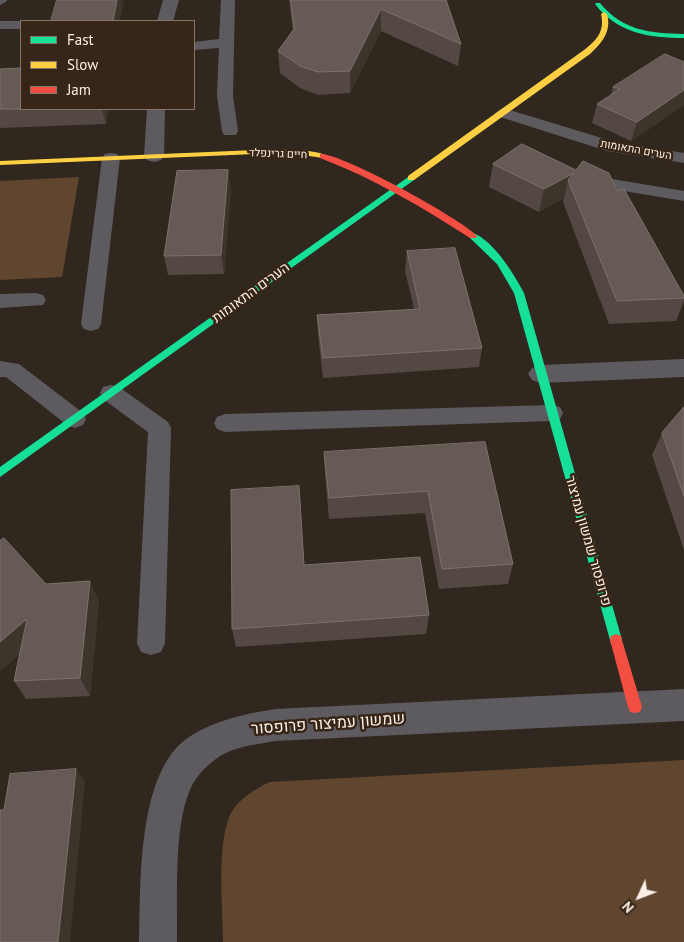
<!DOCTYPE html>
<meta charset="utf-8">
<style>
body{margin:0}
#map{position:relative;width:684px;height:942px;overflow:hidden;background:#30271e;font-family:"PT Sans",sans-serif}
canvas{display:block}
.legend{position:absolute;left:20px;top:20px;width:175px;height:90px;box-sizing:border-box;background:#372617;border:1px solid #857669;margin:0;padding:6px 9px;list-style:none;font-size:15px;color:#fbefe5}
.legend li{display:flex;align-items:center;gap:10px;height:25px}
.legend b{width:25px;border:1px solid #857669}
.north{position:absolute;left:614px;top:872px;width:50px;height:50px;-webkit-text-stroke:4px #372617;paint-order:stroke;rotate:227deg;font-size:14px;font-weight:700;line-height:20px;text-align:center;color:#fbefe5}
.north::after{content:'';display:block;margin:auto;width:18px;height:22px;background:#fbefe5;clip-path:polygon(50% 0,100% 100%,50% 72%,0 100%)}
</style>
<div id="map">
<canvas width="684" height="942"></canvas>
<ul class="legend">
<li><b style="height:6px;background:#16e098"></b>Fast</li>
<li><b style="height:6px;background:#ffcf43"></b>Slow</li>
<li><b style="height:6px;background:#f24e42"></b>Jam</li>
</ul>
<div class="north">N</div>
</div>
<script>
const c = document.querySelector('canvas').getContext('2d');
c.lineJoin = 'round';
function fill(path, color) { c.fillStyle = color; c.fill(path, 'evenodd'); }
function trace(path, color, width, dash) { c.strokeStyle = color; c.lineWidth = width; c.lineCap = dash ? 'butt' : 'round'; c.setLineDash(dash || []); c.stroke(path); }
function write(font, color, halo, rows, align = 'center') {
  c.font = font + ' "PT Sans",Heebo,sans-serif'; c.lineWidth = 5; c.setLineDash([]); c.textBaseline = 'middle'; c.strokeStyle = halo; c.fillStyle = color; for (const [text, x, y, turn = 0] of rows) {
    c.save(); c.translate(x, y); c.rotate((+turn || 0) * Math.PI / 180); c.textAlign = isNaN(turn) ? turn : align; if (halo) c.strokeText(text, 0, 0); c.fillText(text, 0, 0); c.restore();
  }
}
const green = new Path2D(`
 M 79,177 L 62,277 L 0,280 L 0,181 Z
 M 684,760 L 684,942 L 223,942 C 223,907 216,843 231,813 C 239,798 255,790 269,782 Z`);
const lane = new Path2D(`
 M 0,0 L 7,0 L 7,1 L 0,5 Z
 M 221,0 L 235,0 L 233,96 L 238,131 L 236,135 L 224,135 L 222,131 L 217,96 L 219,48 L 194,50 L 194,42 L 219,39 Z
 M 0,21 L 23,21 L 21,21 L 21,29 L 0,29 Z
 M 503,108 L 615,142 L 684,153 L 684,163 L 607,151 L 497,116 L 495,113 Z
 M 111,153 L 117,154 L 120,158 L 101,324 L 98,329 L 91,331 L 84,329 L 81,324 L 102,158 L 105,154 Z
 M 582,174 L 684,191 L 684,201 L 576,183 L 573,179 L 576,175 Z
 M 36,293 L 43,295 L 46,300 L 43,305 L 0,308 L 0,294 Z
 M 0,361 L 19,364 L 83,413 L 86,419 L 83,425 L 75,428 L 67,425 L 6,377 L 0,377 Z
 M 111,385 L 119,387 L 168,422 L 171,428 L 165,643 L 161,652 L 151,655 L 141,652 L 137,643 L 148,432 L 103,399 L 100,393 L 103,387 Z
 M 552,405 L 560,407 L 563,413 L 560,419 L 552,421 L 225,432 L 217,429 L 214,423 L 217,417 L 225,414 Z`);
const street = new Path2D(`
 M 163,0 L 179,0 L 173,21 L 157,21 Z
 M 147,109 L 165,109 L 164,156 L 161,160 L 154,162 L 147,160 L 144,156 Z
 M 684,359 L 684,377 L 541,383 L 532,380 L 528,374 L 532,368 L 541,365 Z
 M 684,689 L 684,721 L 275,741 C 253,745 228,747 211,763 C 202,770 194,780 190,790 C 173,828 178,900 177,942 L 139,942 C 141,886 136,772 189,737 C 215,720 245,714 275,709 Z`);
const fast = new Path2D(`
 M 596,3 L 600,3 C 623,31 650,33 684,34 L 684,38 C 649,38 617,33 595,4 Z
 M 411,175 L 415,178 L 414,180 L 0,477 L 0,467 Z
 M 473,233 C 494,241 514,274 524,293 L 622,640 L 621,644 L 616,646 L 611,644 L 610,640 L 514,293 L 497,264 L 470,238 L 470,234 Z`);
const slow = new Path2D(`
 M 604,12 L 607,14 C 612,31 602,43 590,54 L 414,180 L 408,180 L 408,176 L 584,50 C 597,40 605,31 601,14 Z
 M 255,150 C 271,150 315,148 327,156 L 323,158 L 302,155 L 255,154 L 0,165 L 0,161 Z`);
const jam = new Path2D(`
 M 320,154 C 340,152 462,219 477,236 L 476,238 L 470,238 C 422,207 373,178 320,158 Z
 M 616,634 L 621,636 L 622,640 L 642,707 L 640,712 L 635,713 L 630,712 L 628,707 L 610,640 L 611,636 Z`);
const wall = new Path2D(`
 M 289,0 L 446,0 L 461,44 L 458,66 L 381,31 L 350,93 L 318,95 L 300,88 L 280,73 L 278,51 L 293,31 Z
 M 684,62 L 684,105 L 631,141 L 592,123 L 597,104 L 611,95 L 613,87 Z
 M 0,69 L 21,109 L 108,109 L 106,124 L 0,128 Z
 M 522,144 L 617,191 L 684,296 L 684,301 L 676,321 L 609,324 L 563,202 L 564,198 L 539,212 L 489,187 L 493,164 Z
 M 231,190 L 224,274 L 168,275 L 164,256 Z
 M 407,251 L 482,348 L 479,367 L 323,378 L 318,335 L 317,315 L 414,309 L 405,271 Z
 M 684,407 L 684,550 L 652,455 L 662,433 Z
 M 485,442 L 513,564 L 508,584 L 439,589 L 425,513 L 329,519 L 325,474 L 324,452 Z
 M 304,565 L 429,615 L 426,634 L 236,647 L 232,629 Z
 M 46,584 L 99,601 L 90,696 L 26,699 L 14,681 L 20,654 Z`);
const shadedWall = new Path2D(`
 M 117,0 L 124,0 L 120,21 L 113,21 Z
 M 381,9 L 381,31 L 350,93 L 350,71 Z
 M 684,90 L 684,105 L 631,141 L 637,122 Z
 M 102,109 L 108,109 L 106,124 Z
 M 228,170 L 231,190 L 224,274 L 221,255 Z
 M 574,173 L 568,180 L 564,198 L 539,212 L 544,189 Z
 M 90,581 L 99,601 L 90,696 L 80,678 Z
 M 27,619 L 38,638 L 0,672 L 0,642 Z
 M 76,769 L 85,782 L 70,942 L 58,942 Z`);
const building = new Path2D(`
 M 57,0 L 117,0 L 113,21 L 51,21 Z
 M 291,0 L 446,0 L 461,44 L 381,9 L 350,71 L 318,72 L 300,66 L 278,51 L 294,29 Z
 M 665,54 L 684,62 L 684,90 L 637,122 L 597,104 L 620,89 L 613,87 Z
 M 21,67 L 21,109 L 0,109 L 0,69 L 21,68 Z
 M 522,144 L 576,170 L 583,161 L 609,173 L 617,191 L 624,189 L 684,296 L 684,298 L 617,301 L 568,180 L 574,173 L 544,189 L 493,164 Z
 M 228,170 L 221,255 L 164,256 L 177,171 Z
 M 455,248 L 482,348 L 323,358 L 317,315 L 420,309 L 407,251 Z
 M 684,407 L 684,496 L 662,433 Z
 M 485,442 L 513,564 L 442,569 L 428,491 L 329,498 L 324,452 Z
 M 299,486 L 304,565 L 420,557 L 429,615 L 232,629 L 231,490 Z
 M 4,538 L 46,584 L 90,581 L 80,678 L 14,681 L 27,619 L 0,642 L 0,541 Z
 M 76,769 L 58,942 L 0,942 L 0,810 L 4,810 L 10,774 Z`);
const farStreetnames = [
 ["הערים התאומות",636,150,10],
 ["חיים גרינפלד",278,154,2]
];
const streetNames = [
 ["הערים התאומות",251,293,-36],
 ["פרופסור שמשון עמיצור",588,541,74]
];
const nearStreetnames = [
 ["שמשון עמיצור פרופסור",328,724,-4]
];
fill(green, '#60452f');
fill(lane, '#5e5b60');
fill(street, '#5e5b60');
fill(fast, '#16e098');
fill(slow, '#ffcf43');
fill(jam, '#f24e42');
fill(wall, '#534942');
fill(shadedWall, '#3d342c');
fill(building, '#655b54');
trace(building, '#7c726a', 1);
write('11px', '#fbefe5', '#372617', farStreetnames);
write('14px', '#fbefe5', '#372617', streetNames);
write('16px', '#fbefe5', '#372617', nearStreetnames);
</script>
